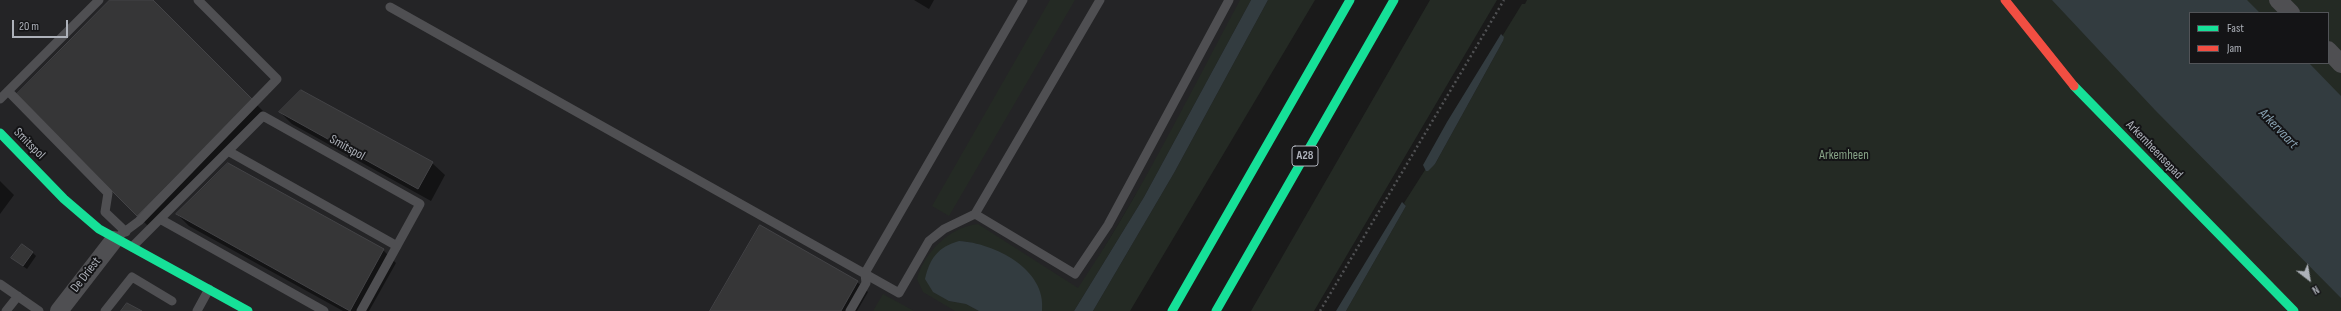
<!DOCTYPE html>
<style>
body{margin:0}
#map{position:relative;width:2341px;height:311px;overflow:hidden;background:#1a1a1a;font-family:"Sofia Sans Condensed",sans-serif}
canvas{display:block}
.legend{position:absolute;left:2189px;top:12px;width:140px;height:52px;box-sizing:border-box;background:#141416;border:1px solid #515357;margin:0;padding:5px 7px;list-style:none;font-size:12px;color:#adb1b9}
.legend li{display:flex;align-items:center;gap:8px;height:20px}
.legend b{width:20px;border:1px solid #515357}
.north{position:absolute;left:2289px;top:259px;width:40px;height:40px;-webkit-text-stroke:3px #141416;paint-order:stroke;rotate:149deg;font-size:11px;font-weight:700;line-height:16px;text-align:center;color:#adb1b9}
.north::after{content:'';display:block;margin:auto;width:14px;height:18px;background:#adb1b9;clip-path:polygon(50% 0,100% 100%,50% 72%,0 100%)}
.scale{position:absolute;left:12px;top:20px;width:56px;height:18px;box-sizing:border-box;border:2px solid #adb1b9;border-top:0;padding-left:5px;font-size:12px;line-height:14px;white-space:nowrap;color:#adb1b9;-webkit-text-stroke:3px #141416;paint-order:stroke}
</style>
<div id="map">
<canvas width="2341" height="311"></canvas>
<ul class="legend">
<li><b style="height:5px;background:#16e098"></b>Fast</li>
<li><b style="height:5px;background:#f24e42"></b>Jam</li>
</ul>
<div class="north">N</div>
<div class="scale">20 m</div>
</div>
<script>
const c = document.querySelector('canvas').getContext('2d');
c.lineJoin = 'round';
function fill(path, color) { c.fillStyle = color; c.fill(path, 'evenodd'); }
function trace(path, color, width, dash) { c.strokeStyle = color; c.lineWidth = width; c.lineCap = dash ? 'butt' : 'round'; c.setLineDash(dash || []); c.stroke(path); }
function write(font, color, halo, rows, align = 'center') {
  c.font = font + ' "Sofia Sans Condensed",sans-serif'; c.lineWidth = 4; c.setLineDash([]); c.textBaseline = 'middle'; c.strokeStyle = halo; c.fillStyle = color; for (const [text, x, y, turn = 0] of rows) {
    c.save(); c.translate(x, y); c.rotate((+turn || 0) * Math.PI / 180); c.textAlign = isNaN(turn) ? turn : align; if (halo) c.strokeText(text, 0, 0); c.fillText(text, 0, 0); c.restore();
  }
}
const built = new Path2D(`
 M 0,0 L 1244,0 L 1178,123 L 1067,311 L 0,311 Z`);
const green = new Path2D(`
 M 1050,0 L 1075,0 L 949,216 L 932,206 Z
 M 1240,0 L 1251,0 L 1144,197 L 1074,311 L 1042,311 C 1046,272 992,243 959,241 L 949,301 L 966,304 L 979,311 L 955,311 L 923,292 L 917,279 C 924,253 949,227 978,224 L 1078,288 C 1139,197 1188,97 1240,0 Z
 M 1268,0 L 1315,0 L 1130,311 L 1093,311 L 1174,173 Z
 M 1430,0 L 1497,0 L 1314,311 L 1251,311 Z
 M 1527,0 L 2341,0 L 2341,311 L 1346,311 L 1406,206 L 1404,203 L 1425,170 L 1435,164 L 1503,41 L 1503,35 L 1522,4 L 1525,4 ZM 2190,13 L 2328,13 L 2328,63 L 2190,63 Z
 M 883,294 L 914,311 L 873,311 Z`);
const water = new Path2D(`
 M 1251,0 L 1268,0 L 1174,173 L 1093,311 L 1074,311 L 1144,197 Z
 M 2052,0 L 2247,0 L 2260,13 L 2190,13 L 2190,63 L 2309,63 L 2341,96 L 2341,298 L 2155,110 Z
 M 1501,34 L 1504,37 L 1503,41 L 1435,164 L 1428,171 L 1426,171 L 1423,165 L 1447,122 Z
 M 1402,202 L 1406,206 L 1346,311 L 1336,311 Z
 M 959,241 C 994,243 1047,269 1042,311 L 979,311 L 966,304 L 949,301 L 933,292 L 925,279 C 930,258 938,247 959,241 Z`);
const shadow = new Path2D(`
 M 111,0 L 152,0 L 263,111 L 148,226 L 17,95 Z
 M 914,0 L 934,0 L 929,9 Z
 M 302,91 L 432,163 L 445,175 L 431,201 L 292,124 L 280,112 Z
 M 228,164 L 383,250 L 396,263 L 369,311 L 343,311 L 189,226 L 177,214 Z
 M 0,181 L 14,195 L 0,214 Z
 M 32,252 L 36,256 L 27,269 L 16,261 Z
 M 857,282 L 868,292 L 857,311 L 712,311 Z`);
const building = new Path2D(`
 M 110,0 L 153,0 L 253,100 L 137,216 L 16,95 Z
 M 301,90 L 433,162 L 418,189 L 279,112 Z
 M 228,163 L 384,249 L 350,311 L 176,214 Z
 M 760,225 L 858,281 L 841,311 L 710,311 Z
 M 22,244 L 33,252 L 23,266 L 11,258 Z
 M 127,303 L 142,311 L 121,311 Z`);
const path = new Path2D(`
 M 1320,311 L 1504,0`);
const lane = new Path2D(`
 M 1100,0 L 975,214 L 1075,274 L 1108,225 L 1229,0
 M 390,7 L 899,293 L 929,241 L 944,229 L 975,214
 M 8,91 L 108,193 L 105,212 L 126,232
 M 0,99 L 99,0
 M 228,151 L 397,246
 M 160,219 L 324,311
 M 115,239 L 139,221 L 277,79 L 198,0
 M 132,247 L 263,116 L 420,204 L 361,311
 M 0,284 L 39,311
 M 6,311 L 18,296
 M 105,311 L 132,277 L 172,301
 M 197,311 L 209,289
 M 850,311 L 866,283 L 865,273 L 1023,0`);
const street = new Path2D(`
 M 2278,0 L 2291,13
 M 2328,50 L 2341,64
 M 59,311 L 114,240`);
const fast = new Path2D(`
 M 2074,86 L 2294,311
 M 0,133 L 64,199 L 99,229 L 248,311
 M 1172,311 L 1350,0
 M 1216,311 L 1394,0`);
const jam = new Path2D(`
 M 2005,0 L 2074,86`);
const shields = [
 [1305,156,26]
];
const shieldNames = [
 ["A28",1305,156]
];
const streetNames = [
 ["Smitspol",29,144,45],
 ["Smitspol",347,148,29],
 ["Arkemheensepad",2154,150,46],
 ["De Driest",86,275,-52]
];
const parkNames = [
 ["Arkemheen",1844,156]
];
const waterNames = [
 ["Arkervaart",2278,129,46]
];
fill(built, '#242426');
fill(green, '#242a24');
fill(water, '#333c40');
fill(shadow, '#0007');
fill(building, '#363637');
trace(building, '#434346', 1);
trace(path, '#505153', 2.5, [2, 3]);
trace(lane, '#4f4f52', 9);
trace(street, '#4f4f52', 18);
trace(fast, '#16e098', 9);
trace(jam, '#f24e42', 9);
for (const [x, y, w] of shields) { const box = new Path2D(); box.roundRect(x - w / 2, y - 10, w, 20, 3); c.fillStyle = '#141416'; c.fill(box); trace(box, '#adb1b9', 1); }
write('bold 12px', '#adb1b9', null, shieldNames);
write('13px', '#adb1b9', '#141416', streetNames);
write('13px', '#86a286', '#141416', parkNames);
write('italic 14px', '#87a0b0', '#141416', waterNames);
</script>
